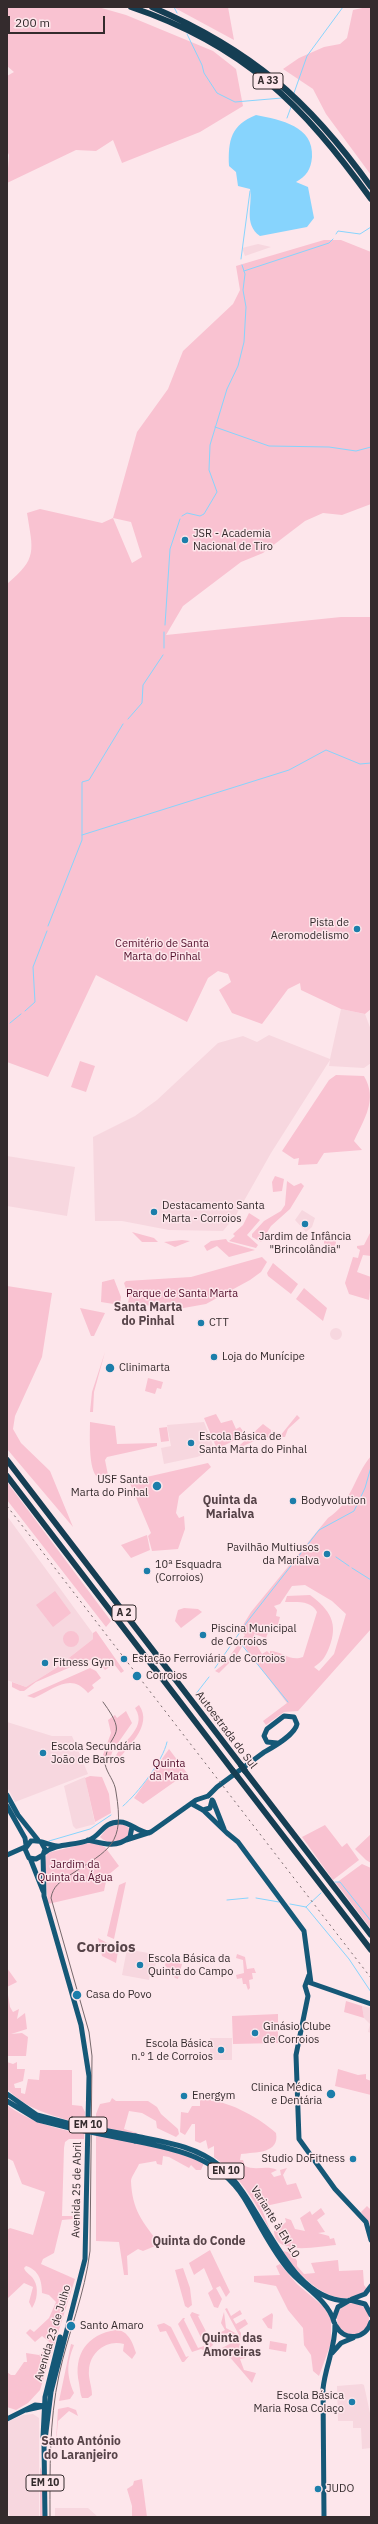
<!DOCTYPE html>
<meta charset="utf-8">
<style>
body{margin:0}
#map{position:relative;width:378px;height:2524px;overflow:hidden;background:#fde6eb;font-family:"IBM Plex Sans",sans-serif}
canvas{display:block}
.frame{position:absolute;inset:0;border:8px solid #342b2d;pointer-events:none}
.scale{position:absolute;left:8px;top:16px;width:97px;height:18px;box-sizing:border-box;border:2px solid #342b2d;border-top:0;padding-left:5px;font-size:12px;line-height:14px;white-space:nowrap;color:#342b2d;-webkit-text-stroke:3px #fde6eb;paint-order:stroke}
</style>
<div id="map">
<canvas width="378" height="2524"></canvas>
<div class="frame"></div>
<div class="scale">200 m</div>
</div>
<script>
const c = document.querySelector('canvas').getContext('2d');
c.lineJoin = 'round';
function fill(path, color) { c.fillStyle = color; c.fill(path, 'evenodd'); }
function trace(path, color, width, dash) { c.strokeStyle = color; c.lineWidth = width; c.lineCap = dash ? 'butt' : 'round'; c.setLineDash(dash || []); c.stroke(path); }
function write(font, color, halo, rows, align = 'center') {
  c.font = font + ' "IBM Plex Sans",sans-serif'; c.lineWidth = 3; c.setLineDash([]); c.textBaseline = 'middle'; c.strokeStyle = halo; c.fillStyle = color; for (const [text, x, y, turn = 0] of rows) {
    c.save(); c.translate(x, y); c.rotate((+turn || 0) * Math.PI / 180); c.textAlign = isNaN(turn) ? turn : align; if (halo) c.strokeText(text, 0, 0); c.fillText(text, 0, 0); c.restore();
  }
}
const built = new Path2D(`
 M 258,244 L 271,247 L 245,256 L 242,248 Z
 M 341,1009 L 365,1014 L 371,1030 L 371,1063 L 364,1068 L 329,1066 L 330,1060 L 271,1153 L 236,1215 L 223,1231 L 169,1230 L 122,1221 L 95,1221 L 93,1137 L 135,1116 L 157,1100 L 218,1043 L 243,1036 L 257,1042 L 269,1035 L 330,1059 Z
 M 7,1156 L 75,1167 L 67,1216 L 7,1206 Z
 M 302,1210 L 315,1218 L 312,1227 L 306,1232 L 295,1220 Z
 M330 1334a6 6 0 1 1 12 0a6 6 0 1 1-12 0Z
 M 204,1422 L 215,1450 L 197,1457 L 164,1464 L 161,1448 L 171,1446 L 167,1425 Z
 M 7,1516 L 94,1635 L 93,1639 L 56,1668 L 26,1687 L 7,1680 Z
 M 7,1722 L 52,1736 L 72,1736 L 88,1774 L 15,1802 L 7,1787 Z
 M 85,1777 L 95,1824 L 76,1829 L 73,1826 L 64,1786 Z
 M 127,1949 L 158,1955 L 153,1975 L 150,1975 L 149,1980 L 122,1975 Z
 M 362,2006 L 371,2008 L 371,2033 L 368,2032 L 370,2024 L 364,2018 Z
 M 210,2038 L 232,2038 L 232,2060 L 210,2060 Z
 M 362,2384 L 364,2385 L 371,2418 L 371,2448 L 362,2449 L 361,2428 L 353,2428 L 353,2421 L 338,2421 L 337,2386 Z
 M 33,2414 L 39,2418 L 39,2517 L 10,2517 L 7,2506 L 7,2422 L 23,2415 Z
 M 55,2508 L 88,2508 L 98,2517 L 55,2517 Z`);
const green = new Path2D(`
 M 7,7 L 98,7 L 126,15 L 213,51 L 236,69 L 243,106 L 200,132 L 122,163 L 113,140 L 96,151 L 76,150 L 7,183 L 9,155 L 7,151 L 7,76 L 14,72 L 7,66 Z
 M 173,7 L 228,7 L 234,40 Z
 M 367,7 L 371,7 L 371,175 L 326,114 L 313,89 L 283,69 L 299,58 L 324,47 L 340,44 L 347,38 L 353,10 Z
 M 324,240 L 341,240 L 371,252 L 371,504 L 342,515 L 323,513 L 305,521 L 263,553 L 241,562 L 183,606 L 166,635 L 341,617 L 371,617 L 371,1009 L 365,1014 L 341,1009 L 301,990 L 300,983 L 288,989 L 262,1024 L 232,1013 L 219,990 L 231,982 L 228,974 L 218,971 L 208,978 L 187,1022 L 96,975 L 48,1077 L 7,1062 L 7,584 C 38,558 33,551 27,513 L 40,509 L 102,523 L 113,518 L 137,432 L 168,389 L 183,351 L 233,304 L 240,290 L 236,266 ZM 113,518 L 131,522 L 142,557 L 132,563 Z
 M 80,1061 L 95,1066 L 86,1092 L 71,1087 Z
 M 336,1075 L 364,1076 C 378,1100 364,1119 354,1141 L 362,1150 L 324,1153 L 317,1164 L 298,1165 L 299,1158 L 294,1159 L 282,1151 L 329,1080 Z
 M 275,1176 L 284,1179 L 282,1191 L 273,1192 L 272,1182 Z
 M 287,1181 L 294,1186 L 301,1183 L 304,1186 L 290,1209 L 271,1226 L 261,1242 L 252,1237 L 252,1234 L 264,1221 L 281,1211 L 285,1205 Z
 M 249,1213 L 260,1220 L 247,1235 L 258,1245 L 256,1248 L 229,1241 L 235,1236 L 233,1234 L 243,1225 Z
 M 371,1231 L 371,1256 L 363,1255 L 357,1272 L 371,1277 L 369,1300 L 349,1294 L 345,1283 L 353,1257 L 358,1258 L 360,1250 L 357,1248 L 357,1246 L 364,1245 Z
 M 132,1232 L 154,1238 L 158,1242 L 142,1242 Z
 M324 1242a6 6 0 1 1 12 0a6 6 0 1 1-12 0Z
 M 226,1239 L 228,1242 L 255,1250 L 229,1257 L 217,1246 L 207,1251 L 204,1246 L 211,1241 Z
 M 182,1240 L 190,1241 L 175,1247 L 164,1242 Z
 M 262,1257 L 267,1262 L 261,1272 L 250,1280 L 206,1304 L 178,1309 L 128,1303 L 129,1298 L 124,1283 L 126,1281 L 191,1277 Z
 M 273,1263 L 298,1284 L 291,1294 L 268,1276 L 267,1273 Z
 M 114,1279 L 121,1297 L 120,1305 L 101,1302 L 102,1282 Z
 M 7,1286 L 52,1293 L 42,1357 L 15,1416 L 13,1429 L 21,1443 L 50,1471 L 73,1527 L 7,1449 Z
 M 304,1288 L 327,1308 L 323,1321 L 296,1299 Z
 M 80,1308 L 105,1313 L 94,1336 L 91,1336 Z
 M 105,1352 L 94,1392 L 93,1412 L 90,1412 L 92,1392 Z
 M 148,1378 L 163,1382 L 161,1389 L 157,1388 L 155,1394 L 145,1391 Z
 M 216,1414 L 221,1423 L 232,1420 L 236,1429 L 240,1427 L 243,1431 L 233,1441 L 217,1449 L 204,1418 Z
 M 297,1415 L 300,1418 L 288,1429 L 285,1437 L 275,1437 L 272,1430 L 280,1436 Z
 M 90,1422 L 115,1426 L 117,1444 L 157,1443 L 157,1446 L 107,1457 L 105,1460 L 108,1475 L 98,1477 C 88,1472 90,1433 90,1422 Z
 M 263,1424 L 271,1430 L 271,1437 L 261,1438 L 241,1447 L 240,1445 Z
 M 167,1427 L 169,1441 L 161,1442 L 159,1428 Z
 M 371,1456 L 371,1629 L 298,1711 L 284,1712 L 266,1725 L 263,1721 L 287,1703 L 243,1645 L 237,1655 L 219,1673 L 215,1671 L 224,1664 L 245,1635 L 240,1630 L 251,1612 L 328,1518 C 352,1503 354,1476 371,1456 ZM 305,1585 L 332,1601 L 346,1614 L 334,1654 L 319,1671 L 314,1667 C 323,1661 325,1657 329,1648 C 339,1623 330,1610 310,1595 L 287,1596 L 285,1602 C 297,1602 311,1600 317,1612 L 303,1657 C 290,1662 282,1651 270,1651 L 270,1654 L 267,1651 L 262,1654 L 256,1644 L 254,1634 L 266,1638 L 269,1630 L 276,1632 L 280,1617 L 276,1616 L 277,1610 L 274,1606 L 280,1604 L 292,1586 Z
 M 208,1463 L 211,1467 L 179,1496 L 176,1513 L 179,1518 L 184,1516 L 185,1529 L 178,1549 L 152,1551 L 148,1536 L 151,1533 L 129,1481 Z
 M 7,1482 L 111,1621 L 106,1627 L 7,1500 Z
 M 147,1535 L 150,1550 L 131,1558 L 121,1545 Z
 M 55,1591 L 71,1613 L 53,1627 L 36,1605 Z
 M 184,1608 L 198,1609 L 202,1612 L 181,1628 L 175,1621 L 178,1610 Z
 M 96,1631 L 124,1671 L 121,1673 L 114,1664 L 105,1670 L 98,1661 L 91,1660 L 80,1663 L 36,1682 L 24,1691 L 20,1691 L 12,1687 L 12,1682 L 26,1687 L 56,1668 L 93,1639 L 93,1633 Z
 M63 1639a8 8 0 1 1 16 0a8 8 0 1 1-16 0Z
 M 90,1668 L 96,1671 L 101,1678 L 92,1685 L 94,1688 L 88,1693 C 71,1672 54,1689 34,1698 L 27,1696 Z
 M 139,1705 C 154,1726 126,1748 114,1765 C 114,1743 150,1731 135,1708 Z
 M 126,1711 L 132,1723 L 113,1750 L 109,1761 L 103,1755 L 111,1733 L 108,1720 L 115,1715 L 117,1718 Z
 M 169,1749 L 187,1773 L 143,1804 L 134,1798 Z
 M 90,1776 L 102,1777 L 109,1794 L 111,1813 L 95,1822 L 85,1778 Z
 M 122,1824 L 129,1828 L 130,1832 C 124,1843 108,1846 100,1837 L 108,1827 Z
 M 325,1825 L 342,1847 L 347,1843 L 359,1860 L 333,1880 L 302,1837 Z
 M 371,1834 L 371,1863 L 366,1860 L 355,1849 Z
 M 92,1842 L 105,1847 L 119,1866 L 107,1876 L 104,1891 L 48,1904 L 46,1880 L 47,1879 L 44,1866 L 47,1853 Z
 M 362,1864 L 371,1868 L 371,1929 L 336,1883 Z
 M 126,1882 L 114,1939 L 107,1936 L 119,1885 Z
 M 98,1938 L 111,1945 L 119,1945 L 116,1963 L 102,1956 Z
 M 237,1954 L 245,1957 L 247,1969 L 254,1968 L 256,1973 L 252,1973 L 253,1979 L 249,1980 L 250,1988 L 248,1990 L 246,1984 L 243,1984 L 242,1978 L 237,1979 L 236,1975 L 244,1973 L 243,1960 L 236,1958 Z
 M 167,1960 L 182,1964 L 178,1979 L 175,1978 L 165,1965 Z
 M 7,1968 L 17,1982 L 7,1987 Z
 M 7,1989 L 10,2007 L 13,2012 L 19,2009 L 17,2019 L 25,2013 L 27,2029 L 11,2034 L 22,2033 L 28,2037 L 26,2056 L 7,2056 Z
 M 346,2001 L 362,2006 L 364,2018 L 344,2012 Z
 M 278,2014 L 278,2043 L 233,2044 L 232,2016 Z
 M 7,2062 L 13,2064 L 17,2062 L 17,2069 L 25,2069 L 23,2081 L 14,2084 L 15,2088 L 21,2088 L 21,2093 L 25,2094 L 28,2079 L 39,2080 L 40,2070 L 72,2070 L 72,2105 L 82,2106 L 85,2112 L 84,2139 L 69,2139 L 65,2142 L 64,2148 L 62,2216 L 73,2216 L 73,2219 L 62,2220 L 54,2253 L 43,2259 L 41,2264 L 75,2279 L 40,2390 L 28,2403 L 16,2410 L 7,2407 L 7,2372 L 11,2375 L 15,2375 L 24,2362 L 27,2362 L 26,2353 L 39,2355 L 52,2344 L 42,2336 L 35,2342 L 26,2333 L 30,2329 L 34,2332 L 49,2318 L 56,2302 L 49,2295 L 42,2293 C 42,2281 39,2270 26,2266 L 24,2268 C 26,2274 31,2274 34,2280 C 39,2288 37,2301 32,2308 L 29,2302 L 33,2287 L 24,2283 L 7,2299 L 7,2230 L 10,2228 L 33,2235 L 45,2192 L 22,2184 L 13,2161 L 7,2158 L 7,2105 C 26,2119 46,2126 69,2131 L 71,2121 C 47,2114 26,2108 7,2089 Z
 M 338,2069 L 358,2075 L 366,2074 L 366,2079 L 371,2081 L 371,2095 L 335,2086 Z
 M 200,2094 L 211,2094 L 211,2101 C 231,2102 261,2119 276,2133 C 280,2154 255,2152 241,2154 L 240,2160 L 243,2160 L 245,2166 C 255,2171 267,2165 277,2170 L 271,2173 L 274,2177 L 281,2175 L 280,2170 L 287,2168 L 283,2175 L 287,2185 L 296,2183 L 302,2198 L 261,2207 L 271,2232 C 255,2202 241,2177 214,2157 L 214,2146 L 208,2149 L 206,2140 L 200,2143 L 195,2141 L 195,2124 L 192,2124 L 185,2135 L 180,2132 L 181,2112 L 188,2113 L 192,2106 L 200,2106 Z
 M 112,2098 L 116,2101 L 148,2101 L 157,2107 L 161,2114 L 178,2129 L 179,2134 L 176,2137 L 157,2128 L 156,2121 L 142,2113 L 129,2111 L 124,2129 L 137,2133 L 135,2143 L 169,2150 L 204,2163 L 201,2170 L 196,2170 L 191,2165 L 189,2168 L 169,2157 L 163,2156 L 162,2165 L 157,2164 L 156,2161 L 139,2164 C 137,2169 131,2177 131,2181 C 132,2209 142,2222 160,2244 L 143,2251 L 138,2249 L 127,2256 L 128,2275 L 124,2275 L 119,2242 L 96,2241 L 96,2114 L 100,2104 L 110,2102 Z
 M 367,2206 L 371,2210 L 371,2226 L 361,2212 Z
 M 321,2208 L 325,2214 L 317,2220 L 325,2232 L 318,2233 L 329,2236 L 330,2239 L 334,2238 L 336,2245 C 319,2246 275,2257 274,2231 L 280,2230 L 279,2228 L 286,2222 L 285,2218 L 291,2220 L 295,2229 L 305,2231 L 300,2218 L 310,2211 L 312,2215 Z
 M 210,2250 L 230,2292 L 226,2297 L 220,2286 L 216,2288 L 222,2299 L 218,2308 L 214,2307 L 208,2293 L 213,2289 L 204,2268 L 194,2275 L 189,2263 Z
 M 283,2251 L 292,2253 L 297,2261 L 297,2266 L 304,2274 L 315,2273 L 311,2263 L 338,2260 L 339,2271 L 363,2270 L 364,2285 L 367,2289 C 339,2317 296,2275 283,2251 Z
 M 280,2264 L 297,2284 L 324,2307 L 331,2320 L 331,2343 L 319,2376 L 313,2371 L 311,2355 L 304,2345 L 303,2328 L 288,2310 L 276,2286 L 254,2282 L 254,2276 L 280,2275 L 276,2266 Z
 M 183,2268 L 190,2288 L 192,2305 L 188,2308 L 185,2306 L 175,2270 Z
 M337 2319a16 16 0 1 1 32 0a16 16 0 1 1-32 0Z
 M 227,2308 L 231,2316 L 240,2310 L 242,2314 L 233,2319 L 236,2324 L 245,2319 L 248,2324 L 239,2330 L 241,2333 L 239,2351 L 247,2352 L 245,2358 L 240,2359 L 244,2370 L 256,2373 L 252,2383 L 222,2348 L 233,2342 L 228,2333 L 217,2339 L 215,2335 L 225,2330 L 221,2323 L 224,2312 L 226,2328 L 239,2335 L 225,2309 Z
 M 192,2312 L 200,2315 L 198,2316 L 213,2345 L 207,2350 L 190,2315 Z
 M 272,2313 L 273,2315 L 272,2329 L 268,2328 L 262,2319 Z
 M 183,2318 L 185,2318 L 184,2320 L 198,2348 L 204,2346 L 205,2351 L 201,2349 L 192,2352 L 178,2324 Z
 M 164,2323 L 171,2327 L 186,2357 L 189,2356 L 184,2362 L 182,2362 L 166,2331 L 160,2332 L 157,2325 Z
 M 116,2330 C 128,2330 133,2343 136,2353 L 132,2359 L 123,2351 L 124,2344 C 107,2339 90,2352 89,2370 C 88,2378 92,2386 92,2395 L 88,2398 L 82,2398 C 80,2394 80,2388 79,2383 C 73,2355 87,2334 116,2330 Z
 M 270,2341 L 287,2344 L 286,2352 L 269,2349 Z
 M 71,2344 L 74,2345 C 66,2365 67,2376 74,2393 L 70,2399 L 59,2401 Z
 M 68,2407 L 76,2410 L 78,2416 L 69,2411 L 58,2421 L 55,2455 L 58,2409 Z
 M 40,2467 L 43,2474 L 43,2517 L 40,2517 Z
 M 142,2479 L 147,2517 L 132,2517 L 132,2506 L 127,2489 L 133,2485 L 134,2481 Z`);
const water = new Path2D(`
 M 256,115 C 281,120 314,126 312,157 C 311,170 306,176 296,182 L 308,187 L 314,218 L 307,227 L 260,236 C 243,224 253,205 250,189 L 238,186 L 236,172 L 229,166 C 228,140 231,125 256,115 Z`);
const stream = new Path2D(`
 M 174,7 L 177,13
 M 187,34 L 202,65 L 204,73 L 217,93 L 235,102 L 282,98
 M 294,93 L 307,56 L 343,7
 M 287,118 L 291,107
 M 336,234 L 338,231 L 360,234 L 371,227
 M 241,259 L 250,191
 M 244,271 L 329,243 L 333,239
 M 215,427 L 269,446 L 329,447 L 356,451 L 371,447
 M 182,516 L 187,513 L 200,516 L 204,514 L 217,492 L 209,470 L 210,445 L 227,389 L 238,366 L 244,342 L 246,307 L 243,290 L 245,274 L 242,265
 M 165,625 L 170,549 L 180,519
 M 164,648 L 164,632
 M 128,719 L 142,703 L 143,685 L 163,655
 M 82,835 L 289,770 L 326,750 L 360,764 L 371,763
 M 48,926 L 82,840 L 82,782 L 89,780 L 123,724
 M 25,1011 L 35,1002 L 33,967 L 47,931
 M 10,1023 L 21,1014
 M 336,1557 L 349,1566
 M 352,1568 L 371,1580
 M 237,1639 L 288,1702
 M 215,1668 L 247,1622 L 319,1530 L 354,1511 L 365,1488 L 371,1467
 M 195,1695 L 209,1677
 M 123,1806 C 138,1793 163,1761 167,1742
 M 49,1841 L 90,1829 L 111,1815
 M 335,1882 L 340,1882 L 371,1921
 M 256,1898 L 279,1902
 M 227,1900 L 248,1898
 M 290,1904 L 306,1907 L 349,1959 L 371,1992
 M 306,1907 L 321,1893`);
const major = new Path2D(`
 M 7,1795 L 18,1815 L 38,1840
 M 208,1796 L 217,1787 L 263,1753 C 273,1747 295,1735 297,1724 L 294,1717 L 284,1716 L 267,1729 L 264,1736 L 267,1742 L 277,1743
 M 213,1801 L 224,1829
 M 192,1804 L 203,1810 L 228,1834
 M 7,1806 L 25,1838 L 26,1845
 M 203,1810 L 210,1808 L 212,1800
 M 227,1833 L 238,1842 L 304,1931 L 311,1983
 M 88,1840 C 104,1844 117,1848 130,1837 L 132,1827
 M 126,1840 L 151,1832 L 196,1800 L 208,1796
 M 41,1842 L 45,1849 L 43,1855 L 36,1859 L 29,1858 L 25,1849 L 31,1841 C 39,1839 48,1845 57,1846
 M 44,1853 C 57,1843 74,1846 89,1840 C 102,1835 102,1822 120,1822 C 131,1822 137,1832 149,1833
 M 7,1855 L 25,1847
 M 43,1855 L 44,1896 L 81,2025 L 89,2076 L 85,2259 L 51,2392 L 44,2448
 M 30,1858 L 43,1891
 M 309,1975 L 305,1986 L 308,1996 L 296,2055 L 299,2139 L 335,2189 L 366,2222 L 371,2240
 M 308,1982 L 371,2004
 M 7,2094 L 37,2115 L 71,2124
 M 7,2101 L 38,2120 L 70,2128
 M 135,2136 C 165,2142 196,2146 220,2166 C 263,2201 285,2300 347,2301
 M 135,2141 C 177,2149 219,2158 244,2198 C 258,2221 269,2246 287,2268 C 301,2286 328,2299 334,2322
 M 352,2299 L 365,2294 L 371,2286
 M 334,2318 L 338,2307 L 350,2300 L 365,2304 L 371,2315
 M 336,2326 C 345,2342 366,2339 371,2322
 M 332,2353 L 341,2343 L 353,2338
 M 26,2410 L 44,2406
 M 7,2419 L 35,2405 L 46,2406
 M 43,2437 L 45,2397 L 60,2337
 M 44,2445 L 45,2517
 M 324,2517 L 323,2389 C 325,2367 336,2346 335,2324`);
const highway = new Path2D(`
 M 131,7 C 244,45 303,105 371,199
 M 152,7 C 251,50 308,99 371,187
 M 7,1460 L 241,1765
 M 7,1476 L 233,1771
 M 245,1771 L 371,1935
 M 237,1776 L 371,1950`);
const tram = new Path2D(`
 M 50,2517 C 50,2469 49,2422 59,2375 C 68,2333 85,2294 90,2251 L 92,2056 L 89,2032 L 51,1898 C 53,1886 60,1882 70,1875 C 110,1849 125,1845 116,1792 C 115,1781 107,1774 105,1764 C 107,1729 131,1740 103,1702`);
const rail = new Path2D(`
 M 7,1506 L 371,1978`);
const majorBridge = new Path2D(`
 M 71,2124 L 135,2136
 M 70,2128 L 135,2141`);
const highwayBridge = new Path2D(`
 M 241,1765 L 245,1771
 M 233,1771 L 237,1776`);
const markers = [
 [185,540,4,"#1c7eaa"],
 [357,929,4,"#1c7eaa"],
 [154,1212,4,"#1c7eaa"],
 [305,1224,4,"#1c7eaa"],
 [201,1323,4,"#1c7eaa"],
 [214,1357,4,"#1c7eaa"],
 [110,1368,5,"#1c7eaa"],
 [191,1443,4,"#1c7eaa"],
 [157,1486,5,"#1c7eaa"],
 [293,1501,4,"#1c7eaa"],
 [327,1554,4,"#1c7eaa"],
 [147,1571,4,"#1c7eaa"],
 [203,1635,4,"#1c7eaa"],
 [124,1659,4,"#1c7eaa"],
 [45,1663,4,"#1c7eaa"],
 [137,1676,5,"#1c7eaa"],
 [43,1753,4,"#1c7eaa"],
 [140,1965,4,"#1c7eaa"],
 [77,1995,5,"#1c7eaa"],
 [255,2033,4,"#1c7eaa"],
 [221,2050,4,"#1c7eaa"],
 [331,2094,5,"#1c7eaa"],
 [184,2096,4,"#1c7eaa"],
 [353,2159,4,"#1c7eaa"],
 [71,2326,5,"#1c7eaa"],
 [352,2402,4,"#1c7eaa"],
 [318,2489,4,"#1c7eaa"]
];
const shields = [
 [268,81,30],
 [124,1613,24],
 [88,2125,38],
 [226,2171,36],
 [45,2483,38]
];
const shieldNames = [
 ["A 33",268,81],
 ["A 2",124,1613],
 ["EM 10",88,2125],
 ["EN 10",226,2171],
 ["EM 10",45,2483]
];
const poiNames = [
 ["JSR - Academia",193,534],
 ["Nacional de Tiro",193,547],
 ["Pista de",349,923,"right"],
 ["Aeromodelismo",349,936,"right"],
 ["Destacamento Santa",162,1206],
 ["Marta - Corroios",162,1219],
 ["Jardim de Infância",305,1237,"center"],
 ["\"Brincolândia\"",305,1250,"center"],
 ["CTT",209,1323],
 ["Loja do Munícipe",222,1357],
 ["Clinimarta",119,1368],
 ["Escola Básica de",199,1437],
 ["Santa Marta do Pinhal",199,1450],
 ["USF Santa",148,1480,"right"],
 ["Marta do Pinhal",148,1493,"right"],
 ["Bodyvolution",301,1501],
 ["Pavilhão Multiusos",319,1548,"right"],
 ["da Marialva",319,1561,"right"],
 ["10ª Esquadra",155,1565],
 ["(Corroios)",155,1578],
 ["Piscina Municipal",211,1629],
 ["de Corroios",211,1642],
 ["Estação Ferroviária de Corroios",132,1659],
 ["Fitness Gym",53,1663],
 ["Corroios",146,1676],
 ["Escola Secundária",51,1747],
 ["João de Barros",51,1760],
 ["Escola Básica da",148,1959],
 ["Quinta do Campo",148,1972],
 ["Casa do Povo",86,1995],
 ["Ginásio Clube",263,2027],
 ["de Corroios",263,2040],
 ["Escola Básica",213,2044,"right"],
 ["n.º 1 de Corroios",213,2057,"right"],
 ["Clinica Médica",322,2088,"right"],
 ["e Dentária",322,2101,"right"],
 ["Energym",192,2096],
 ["Studio DoFitness",345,2159,"right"],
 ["Santo Amaro",80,2326],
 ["Escola Básica",344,2396,"right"],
 ["Maria Rosa Colaço",344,2409,"right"],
 ["JUDO",326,2489]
];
const parkNames = [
 ["Cemitério de Santa",162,944],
 ["Marta do Pinhal",162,957],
 ["Parque de Santa Marta",182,1294],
 ["Quinta",169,1764],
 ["da Mata",169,1777],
 ["Jardim da",75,1865],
 ["Quinta da Água",75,1878]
];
const streetNames = [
 ["Autoestrada do Sul",226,1730,53],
 ["Avenida 25 de Abril",77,2190,-89],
 ["Variante à EN 10",275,2222,58],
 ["Avenida 23 de Julho",53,2333,-73]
];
const neighbourhoodNames = [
 ["Santa Marta",148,1308],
 ["do Pinhal",148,1322],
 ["Quinta da",230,1501],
 ["Marialva",230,1515],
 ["Quinta do Conde",199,2242],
 ["Quinta das",232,2339],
 ["Amoreiras",232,2353],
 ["Santo António",81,2442],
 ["do Laranjeiro",81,2456]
];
const districtNames = [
 ["Corroios",106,1948]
];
fill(built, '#f7d7df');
fill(green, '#f9c2d1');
fill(water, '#87d4fd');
trace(stream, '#87d4fd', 1);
trace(major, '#155877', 5);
trace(highway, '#153e53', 6);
trace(tram, '#76686b', 1);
trace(rail, '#76686b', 1, [2, 4]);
trace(majorBridge, '#155877', 5);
trace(highwayBridge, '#153e53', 6);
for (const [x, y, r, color] of markers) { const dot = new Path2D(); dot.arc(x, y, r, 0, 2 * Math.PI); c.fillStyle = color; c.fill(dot); trace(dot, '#fde6eb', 1.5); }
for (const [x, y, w] of shields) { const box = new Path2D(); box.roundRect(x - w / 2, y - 8, w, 16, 3); c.fillStyle = '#fde6eb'; c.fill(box); trace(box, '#342b2d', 1); }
write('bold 10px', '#342b2d', null, shieldNames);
write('11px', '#342b2d', '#fde6eb', poiNames, 'left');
write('11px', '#510e2a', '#fde6eb', parkNames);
write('11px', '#342b2d', '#fde6eb', streetNames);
write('bold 12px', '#574449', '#fde6eb', neighbourhoodNames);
write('bold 15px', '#574449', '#fde6eb', districtNames);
</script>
